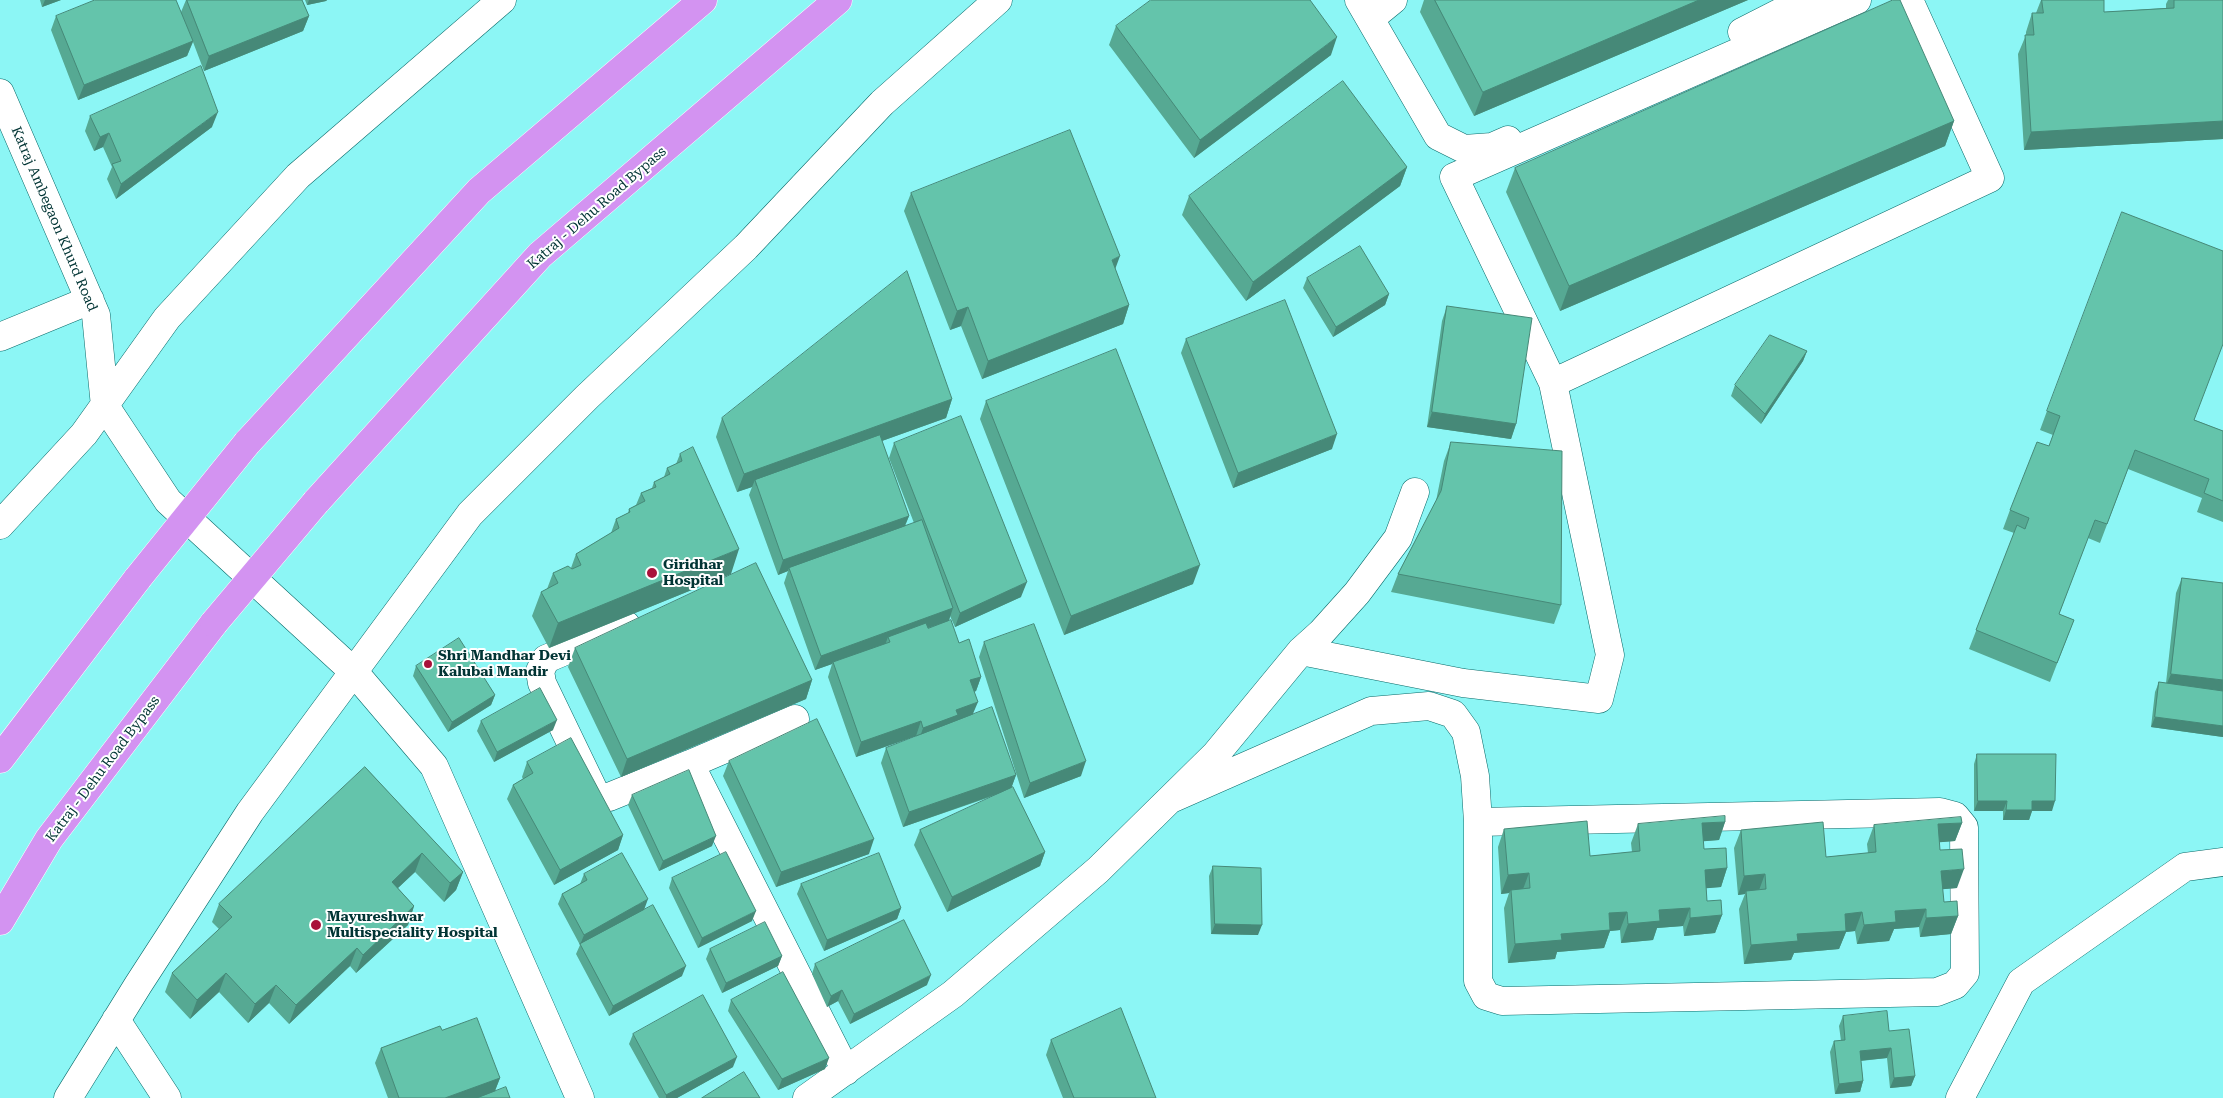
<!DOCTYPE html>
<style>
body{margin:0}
canvas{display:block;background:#8cf6f5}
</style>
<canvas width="2223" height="1098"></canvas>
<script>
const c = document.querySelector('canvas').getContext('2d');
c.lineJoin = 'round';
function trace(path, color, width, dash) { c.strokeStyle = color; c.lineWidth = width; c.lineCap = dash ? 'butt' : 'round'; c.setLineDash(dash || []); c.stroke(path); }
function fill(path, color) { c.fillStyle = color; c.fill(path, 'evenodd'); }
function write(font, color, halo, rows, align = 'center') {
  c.font = font + ' "Roboto Serif",serif'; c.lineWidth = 4; c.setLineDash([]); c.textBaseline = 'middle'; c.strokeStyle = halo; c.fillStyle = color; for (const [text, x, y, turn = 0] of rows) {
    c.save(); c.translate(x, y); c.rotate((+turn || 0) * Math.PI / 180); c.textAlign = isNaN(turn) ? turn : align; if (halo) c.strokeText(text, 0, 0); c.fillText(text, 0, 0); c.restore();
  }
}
const minor = new Path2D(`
 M 1359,0 L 1438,136 L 1464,149 L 1492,147 L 1508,140
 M 1857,0 L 1454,177 L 1553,383 L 1990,178 L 1909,0
 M 1371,18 L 1393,0
 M 1742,32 L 1791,7 L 1819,0
 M 0,93 L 96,315 L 105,406 L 168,501 L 354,672 L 434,766 L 580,1098
 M 0,337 L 90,300
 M 0,525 L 84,434 L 167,318 L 298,176 L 502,0
 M 626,625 L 546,659 L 540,671 L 542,683 L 596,795 L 600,798 L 609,797 L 690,764
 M 1301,651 L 1463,683 L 1599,699 L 1610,655 L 1553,383
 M 795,719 L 690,764 L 846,1071
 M 1171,799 L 1371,711 L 1429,706 L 1453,714 L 1466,732 L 1475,776 L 1478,822 L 1478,981 L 1486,996 L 1502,1001 L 1937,992 L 1955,985 L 1965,973 L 1964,827 L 1955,816 L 1940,812 L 1478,822
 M 116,1020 L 167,1098
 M 68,1098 L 138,985 L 250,812 L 470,514 L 587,397 L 746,247 L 882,103 L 998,0
 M 807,1098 L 953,994 L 1098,870 L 1216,754 L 1301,651 L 1321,633 L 1357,593 L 1398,538 L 1415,492
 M 1960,1098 L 2021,982 L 2185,867 L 2223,862`);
const highway = new Path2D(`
 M 247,443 L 479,191 L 703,0
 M 316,502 L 540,255 L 838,0
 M 0,759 L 138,578
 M 0,921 L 49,839 L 214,623`);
const highwayBridge = new Path2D(`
 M 138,578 L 247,443
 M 214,623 L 316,502`);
const wall = new Path2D(`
 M 40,0 L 61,0 L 42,7 Z
 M 186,0 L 302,0 L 309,16 L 303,31 L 204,71 L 193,42 L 187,56 L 78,100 L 51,30 L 56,16 L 181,12 Z
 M 305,0 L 327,0 L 326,1 L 307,5 Z
 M 1424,0 L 1748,0 L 1474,116 L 1420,12 Z
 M 2041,0 L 2104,0 L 2104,12 L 2166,8 L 2166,4 L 2168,0 L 2223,0 L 2223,139 L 2024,150 L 2018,54 L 2026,35 L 2026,32 L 2032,13 L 2036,13 Z
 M 1116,26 L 1331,55 L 1194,158 L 1109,45 Z
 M 90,116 L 212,127 L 116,199 L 107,179 L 112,167 L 103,147 L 94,151 L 85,131 Z
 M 1954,121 L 1945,146 L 1560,311 L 1506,192 L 1515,168 Z
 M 1407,167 L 1400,186 L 1246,301 L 1182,215 L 1189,196 Z
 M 911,193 L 1115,268 L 1129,305 L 1123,324 L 982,379 L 961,326 L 950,330 L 904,211 Z
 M 1307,278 L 1389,294 L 1385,305 L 1333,337 L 1303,288 Z
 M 1447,306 L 1516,424 L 1511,439 L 1427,427 L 1442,321 Z
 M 1186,339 L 1332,449 L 1233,488 L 1181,353 Z
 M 1807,351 L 1803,361 L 1761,424 L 1731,396 L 1735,385 Z
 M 952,399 L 946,418 L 882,441 L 909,516 L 905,526 L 914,523 L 889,458 L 894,443 L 1021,597 L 955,627 L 950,616 L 949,621 L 959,643 L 981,677 L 976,691 L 974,692 L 973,714 L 1016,775 L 1011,788 L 1045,852 L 1040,866 L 947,912 L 914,845 L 920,830 L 1002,793 L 903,827 L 881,763 L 886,748 L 916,737 L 916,736 L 856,757 L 828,677 L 832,664 L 815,670 L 784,583 L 788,571 L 778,575 L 749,495 L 752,487 L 737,492 L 716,437 L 722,418 Z
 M 986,401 L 1193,584 L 1064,635 L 980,419 Z
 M 2047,411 L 2195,420 L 2223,431 L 2223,522 L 2197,512 L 2202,498 L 2128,469 L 2100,543 L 2088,538 L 2059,614 L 2074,620 L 2050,682 L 1969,649 L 2014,533 L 2003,529 L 2010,510 L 2049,446 L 2053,435 L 2040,430 Z
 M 1451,442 L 1561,605 L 1554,624 L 1391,592 L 1398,574 L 1436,501 L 1444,461 Z
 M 680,454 L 731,574 L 549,648 L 532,616 L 541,592 L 547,589 L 553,573 L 571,568 L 576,554 L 611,533 L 616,519 L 628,513 L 629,509 L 636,505 L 641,493 L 652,488 L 654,482 L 664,477 L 667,468 L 676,464 Z
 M 2182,578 L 2223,583 L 2223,737 L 2151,727 L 2155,692 L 2159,682 L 2166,683 L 2176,593 Z
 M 984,642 L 1081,776 L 1024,798 L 979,657 Z
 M 575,648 L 812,680 L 806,699 L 621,777 L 568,667 Z
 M 416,666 L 495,695 L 491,705 L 448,732 L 413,676 Z
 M 481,721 L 553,730 L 494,762 L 477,731 Z
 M 1977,754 L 2052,811 L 2032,811 L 2029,820 L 2003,820 L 2003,811 L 1974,811 L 1974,764 Z
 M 729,761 L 869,854 L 776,887 L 723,776 Z
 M 527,762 L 623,835 L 618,850 L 554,885 L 507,799 L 513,785 L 523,779 L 522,777 Z
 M 365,767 L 463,872 L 456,890 L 444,902 L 415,872 L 398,888 L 414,906 L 408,925 L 356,973 L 350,966 L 289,1024 L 269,1003 L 248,1023 L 219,992 L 190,1019 L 165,992 L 172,973 L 219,929 L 212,922 L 219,904 Z
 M 632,795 L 712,846 L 659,871 L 628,805 Z
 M 1725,822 L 1719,840 L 1703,841 L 1704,849 L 1727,868 L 1721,887 L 1706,888 L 1707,901 L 1722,915 L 1715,933 L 1684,936 L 1683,926 L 1657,928 L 1653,940 L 1621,943 L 1620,930 L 1610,931 L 1604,948 L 1557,952 L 1555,959 L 1508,963 L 1504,908 L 1509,893 L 1501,894 L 1498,847 L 1504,829 L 1590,856 L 1632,852 L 1631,843 L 1638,824 Z
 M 1962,823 L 1955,841 L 1939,842 L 1940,850 L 1957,888 L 1942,889 L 1944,902 L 1958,916 L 1951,934 L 1920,937 L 1919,927 L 1894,929 L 1889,941 L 1857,944 L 1855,931 L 1846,932 L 1839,949 L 1794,953 L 1791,960 L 1744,964 L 1739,909 L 1745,894 L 1738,895 L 1734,848 L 1741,830 L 1826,857 L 1868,853 L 1867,844 L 1874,825 Z
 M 1213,866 L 1258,935 L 1211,934 L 1209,876 Z
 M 584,874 L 644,909 L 682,976 L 609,1016 L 576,954 L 580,945 L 558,904 L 562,894 L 580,884 Z
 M 672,878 L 752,921 L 698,948 L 669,888 Z
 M 801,884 L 901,908 L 897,919 L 824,951 L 797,894 Z
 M 710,949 L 782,956 L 778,966 L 722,993 L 706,959 Z
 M 815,964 L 927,985 L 850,1024 L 838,1001 L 827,1007 L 812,974 Z
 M 731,1000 L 825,1069 L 778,1090 L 728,1011 Z
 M 1843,1016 L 1889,1031 L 1915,1076 L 1911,1086 L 1890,1088 L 1887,1058 L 1861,1061 L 1863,1081 L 1860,1092 L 1835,1094 L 1830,1052 L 1834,1041 L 1841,1041 L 1839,1026 Z
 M 442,1030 L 500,1078 L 495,1091 L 510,1098 L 388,1098 L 375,1063 L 381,1048 Z
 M 633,1034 L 733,1067 L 677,1098 L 659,1098 L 629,1044 Z
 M 1051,1040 L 1156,1098 L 1063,1098 L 1046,1055 Z`);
const shadedWall = new Path2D(`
 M 45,0 L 61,0 L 42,7 Z
 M 309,0 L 327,0 L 326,1 L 307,5 Z
 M 1699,0 L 1748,0 L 1474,116 L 1483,92 Z
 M 309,16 L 303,31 L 204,71 L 209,56 Z
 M 1337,37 L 1331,55 L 1194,158 L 1200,140 Z
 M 193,41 L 187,56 L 78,100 L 84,85 Z
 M 218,112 L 212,127 L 116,199 L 121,184 Z
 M 1954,121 L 1945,146 L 1560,311 L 1569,286 Z
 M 2223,121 L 2223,139 L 2024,150 L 2031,132 Z
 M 109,133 L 103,147 L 94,151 L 100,137 Z
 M 1407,167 L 1400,186 L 1246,301 L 1253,282 Z
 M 1120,256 L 1113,275 L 1112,260 Z
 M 1389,294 L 1385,305 L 1333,337 L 1336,327 Z
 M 1129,305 L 1123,324 L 982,379 L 988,361 Z
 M 968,307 L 961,326 L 950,330 L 957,311 Z
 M 1807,351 L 1803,361 L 1761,424 L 1765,414 Z
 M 952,399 L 946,418 L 756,486 L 755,480 L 752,487 L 737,492 L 744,474 Z
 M 1432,412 L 1516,424 L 1511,439 L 1427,427 Z
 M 1337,434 L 1332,449 L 1233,488 L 1238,473 Z
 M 909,516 L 903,530 L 789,568 L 788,571 L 778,575 L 783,560 Z
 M 739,549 L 731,574 L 549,648 L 558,623 Z
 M 1200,565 L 1193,584 L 1064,635 L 1071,616 Z
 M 1027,582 L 1021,597 L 955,627 L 960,613 Z
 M 953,608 L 948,623 L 890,642 L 888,637 L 885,645 L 833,662 L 832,664 L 815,670 L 821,656 Z
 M 2171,674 L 2223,680 L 2223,695 L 2165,688 Z
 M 981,677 L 976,691 L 965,695 L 970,680 Z
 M 812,680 L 806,699 L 621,777 L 627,759 Z
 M 495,695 L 491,705 L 448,732 L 452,722 Z
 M 978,702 L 972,716 L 918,743 L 923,728 L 956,710 Z
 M 2155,717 L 2223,726 L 2223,737 L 2151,727 Z
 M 557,720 L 553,730 L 494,762 L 497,752 Z
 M 921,721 L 916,736 L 856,757 L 861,742 Z
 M 1086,761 L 1081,776 L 1024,798 L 1030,783 Z
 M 1016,775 L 1011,789 L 903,827 L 909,812 Z
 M 1978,801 L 2007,801 L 2003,811 L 1974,811 Z
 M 2032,801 L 2055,801 L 2052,811 L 2032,811 L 2029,820 L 2003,820 L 2006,810 Z
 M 1725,822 L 1719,840 L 1695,842 L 1702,823 Z
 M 1962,823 L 1955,841 L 1931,843 L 1938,824 Z
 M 623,835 L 618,850 L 554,885 L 560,870 Z
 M 716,836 L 712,846 L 659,871 L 663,861 Z
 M 874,839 L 869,854 L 776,887 L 781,872 Z
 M 1045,852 L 1040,866 L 947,912 L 952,897 Z
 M 422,853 L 415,872 L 385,900 L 392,882 Z
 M 1727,868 L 1721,887 L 1698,889 L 1705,870 Z
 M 1964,869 L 1957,888 L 1934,890 L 1941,871 Z
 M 463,872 L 456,890 L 444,902 L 450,883 Z
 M 1529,873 L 1522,892 L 1511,890 L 1509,893 L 1501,894 L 1508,875 Z
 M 1765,874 L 1758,893 L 1746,891 L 1745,894 L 1738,895 L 1744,876 Z
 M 648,899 L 644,910 L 580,945 L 584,935 Z
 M 414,906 L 408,925 L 356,973 L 363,955 Z
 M 901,908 L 897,919 L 824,951 L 827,940 Z
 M 1690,908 L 1683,926 L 1657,928 L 1653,940 L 1621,943 L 1628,924 L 1659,910 Z
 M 1926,909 L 1919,927 L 1894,929 L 1889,941 L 1857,944 L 1864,925 L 1895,911 Z
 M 756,911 L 752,921 L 698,948 L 702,938 Z
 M 1627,912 L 1620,930 L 1610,931 L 1604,948 L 1557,952 L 1555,959 L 1508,963 L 1515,944 L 1609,913 Z
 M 1862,912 L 1855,931 L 1846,932 L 1839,949 L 1794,953 L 1791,960 L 1744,964 L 1751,945 L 1845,914 Z
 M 1722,915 L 1715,933 L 1684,936 L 1690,918 Z
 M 1958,916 L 1951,934 L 1920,937 L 1926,918 Z
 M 1215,924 L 1262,925 L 1258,935 L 1211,934 Z
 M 357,948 L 350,966 L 289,1024 L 296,1005 Z
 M 782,956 L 778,966 L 722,993 L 726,983 Z
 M 686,966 L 682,976 L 609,1016 L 613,1006 Z
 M 226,973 L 219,992 L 190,1019 L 197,1000 Z
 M 931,975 L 927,985 L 850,1024 L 854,1014 Z
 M 276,985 L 269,1003 L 248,1023 L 255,1004 Z
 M 842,990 L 838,1001 L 827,1007 L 831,996 Z
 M 1891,1048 L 1887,1058 L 1857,1061 L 1860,1051 Z
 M 737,1057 L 733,1067 L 677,1098 L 666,1098 L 666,1095 Z
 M 829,1058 L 825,1069 L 778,1090 L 782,1079 Z
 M 1915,1076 L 1911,1086 L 1890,1088 L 1894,1078 Z
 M 500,1078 L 494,1093 L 480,1098 L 445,1098 Z
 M 1863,1081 L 1860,1092 L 1835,1094 L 1839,1084 Z`);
const building = new Path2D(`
 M 95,0 L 176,0 L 193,41 L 84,85 L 56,16 Z
 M 187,0 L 302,0 L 309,16 L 209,56 Z
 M 1151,0 L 1310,0 L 1337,37 L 1200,140 L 1116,26 Z
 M 1435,0 L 1699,0 L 1483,92 Z
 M 1893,0 L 1900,0 L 1954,121 L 1569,286 L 1515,168 Z
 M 2042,0 L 2104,0 L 2104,12 L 2174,8 L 2174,0 L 2223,0 L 2223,121 L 2031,132 L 2025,35 L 2034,35 L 2032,13 L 2043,13 Z
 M 201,66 L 218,112 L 121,184 L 112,164 L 121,161 L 109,133 L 100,137 L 90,116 Z
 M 1343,81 L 1407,167 L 1253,282 L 1189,196 Z
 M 1070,130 L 1120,256 L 1112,260 L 1129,305 L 988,361 L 968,307 L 957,311 L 911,193 Z
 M 2122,212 L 2223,251 L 2223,344 L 2194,420 L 2223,431 L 2223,501 L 2204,493 L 2209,479 L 2135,450 L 2107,524 L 2095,520 L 2059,614 L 2074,620 L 2057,663 L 1976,630 L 2017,525 L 2025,529 L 2029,518 L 2010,510 L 2037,442 L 2049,446 L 2060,416 L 2047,411 Z
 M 1360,246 L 1389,294 L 1336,327 L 1307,278 Z
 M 907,271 L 952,399 L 744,474 L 722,418 Z
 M 1285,300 L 1337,434 L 1238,473 L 1186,339 Z
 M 1447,306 L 1532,318 L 1516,424 L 1432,412 Z
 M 1770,335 L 1807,351 L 1765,414 L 1735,385 Z
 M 1116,349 L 1200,565 L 1071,616 L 986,401 Z
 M 961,416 L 1027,582 L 960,613 L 894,443 Z
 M 880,435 L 909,516 L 783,560 L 755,480 Z
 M 1451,442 L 1562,451 L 1561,605 L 1398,574 L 1441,491 Z
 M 693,447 L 739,549 L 558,623 L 541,592 L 558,583 L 553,573 L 568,566 L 572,569 L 581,565 L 576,554 L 619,528 L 616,519 L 630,512 L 629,509 L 645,501 L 641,493 L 656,487 L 654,482 L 670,474 L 667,468 L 682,461 L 680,454 Z
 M 922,520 L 953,608 L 821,656 L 789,568 Z
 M 756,563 L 812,680 L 627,759 L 575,648 Z
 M 2182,578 L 2223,583 L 2223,680 L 2171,674 Z
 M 951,620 L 959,643 L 969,639 L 981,677 L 970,680 L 978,702 L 956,710 L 958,715 L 923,728 L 921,721 L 861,742 L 833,662 L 890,642 L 888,637 L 926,623 L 928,628 Z
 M 1034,624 L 1086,761 L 1030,783 L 984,642 Z
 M 459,638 L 495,695 L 452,722 L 416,666 Z
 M 2159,682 L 2223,691 L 2223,726 L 2155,717 Z
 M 540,688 L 557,720 L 497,752 L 481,721 Z
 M 992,707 L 1016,775 L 909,812 L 886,748 Z
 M 817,719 L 874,839 L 781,872 L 729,761 Z
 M 571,738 L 623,835 L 560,870 L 513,785 L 533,773 L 527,762 Z
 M 1977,754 L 2056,754 L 2055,801 L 2032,801 L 2032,810 L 2006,810 L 2007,801 L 1978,801 Z
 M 365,767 L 463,872 L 450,883 L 422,853 L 392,882 L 414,906 L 363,955 L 357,948 L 296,1005 L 276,985 L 255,1004 L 226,973 L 197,1000 L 172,973 L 232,917 L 219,904 Z
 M 689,770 L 716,836 L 663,861 L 632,795 Z
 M 1013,787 L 1045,852 L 952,897 L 920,830 Z
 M 1725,816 L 1725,822 L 1702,823 L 1704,849 L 1726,848 L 1727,868 L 1705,870 L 1707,901 L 1721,900 L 1722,915 L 1690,918 L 1690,908 L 1659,910 L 1660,921 L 1628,924 L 1627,912 L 1609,913 L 1610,930 L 1561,934 L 1562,940 L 1515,944 L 1511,890 L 1530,888 L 1529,873 L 1508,875 L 1504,829 L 1587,821 L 1590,856 L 1640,851 L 1638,824 Z
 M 1961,817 L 1962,823 L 1938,824 L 1940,850 L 1962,849 L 1964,869 L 1941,871 L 1944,902 L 1957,901 L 1958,916 L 1926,918 L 1926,909 L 1895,911 L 1896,922 L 1864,925 L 1862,912 L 1845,914 L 1846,931 L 1797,934 L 1798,941 L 1751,945 L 1746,891 L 1766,889 L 1765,874 L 1744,876 L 1741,830 L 1823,822 L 1826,857 L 1876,852 L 1874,825 Z
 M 726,852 L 756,911 L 702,938 L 672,878 Z
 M 622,853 L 648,899 L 584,935 L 562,894 L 587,880 L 584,874 Z
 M 879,853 L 901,908 L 827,940 L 801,884 Z
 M 1213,866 L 1261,868 L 1262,925 L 1215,924 Z
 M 653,905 L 686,966 L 613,1006 L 580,944 Z
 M 904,920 L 931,975 L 854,1014 L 842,990 L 831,996 L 815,964 Z
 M 765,922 L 782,956 L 726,983 L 710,949 Z
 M 783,972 L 829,1058 L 782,1079 L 731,1000 Z
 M 703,995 L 737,1057 L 666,1095 L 633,1034 Z
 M 1121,1008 L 1156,1098 L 1074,1098 L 1051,1040 Z
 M 1887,1011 L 1889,1031 L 1909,1029 L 1915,1076 L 1894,1078 L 1891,1048 L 1860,1051 L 1863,1081 L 1839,1084 L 1834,1041 L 1845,1040 L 1843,1016 Z
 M 477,1018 L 500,1078 L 445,1098 L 399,1098 L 381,1048 L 440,1026 L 442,1030 Z
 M 744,1072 L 760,1098 L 702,1098 Z
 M 506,1087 L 510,1098 L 477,1098 Z`);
const markers = [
 [652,573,6,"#a9113a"],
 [428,664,5,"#a9113a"],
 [316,925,6,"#a9113a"]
];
const streetNames = [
 ["Katraj - Dehu Road Bypass",597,208,-41],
 ["Katraj Ambegaon Khurd Road",54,219,67],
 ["Katraj - Dehu Road Bypass",103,769,-53]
];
const poiNames = [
 ["Giridhar",663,565],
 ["Hospital",663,581],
 ["Shri Mandhar Devi",438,656],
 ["Kalubai Mandir",438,672],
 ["Mayureshwar",327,917],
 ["Multispeciality Hospital",327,933]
];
trace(minor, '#086a69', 29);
trace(highway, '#fff', 29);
trace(minor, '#fff', 28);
trace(highway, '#d393f1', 28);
trace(highwayBridge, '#fff', 29, []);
trace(highwayBridge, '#d393f1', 28);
fill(wall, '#56a993');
fill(shadedWall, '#468978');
fill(building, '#64c4ab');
trace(building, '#468978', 1);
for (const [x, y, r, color] of markers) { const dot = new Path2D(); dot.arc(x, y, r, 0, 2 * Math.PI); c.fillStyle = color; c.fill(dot); trace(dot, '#fff', 2); }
write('14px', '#013434', '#fff', streetNames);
write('bold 14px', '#013434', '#fff', poiNames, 'left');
</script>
